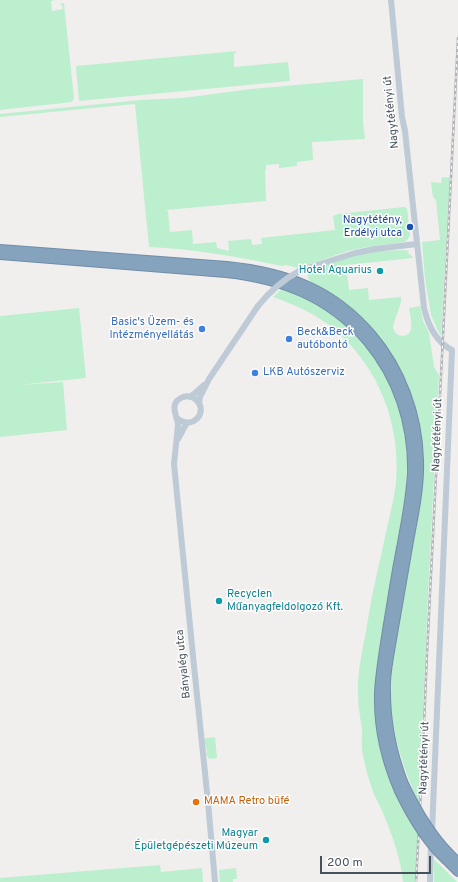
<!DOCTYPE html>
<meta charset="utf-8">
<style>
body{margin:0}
#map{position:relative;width:458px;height:882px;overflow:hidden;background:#f1eeee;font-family:Overpass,sans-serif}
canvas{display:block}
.scale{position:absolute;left:320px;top:856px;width:111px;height:18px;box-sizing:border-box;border:2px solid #46525b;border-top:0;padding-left:5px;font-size:12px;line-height:14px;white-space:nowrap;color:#46525b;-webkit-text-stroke:3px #fff;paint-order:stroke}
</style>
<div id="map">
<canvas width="458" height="882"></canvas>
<div class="scale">200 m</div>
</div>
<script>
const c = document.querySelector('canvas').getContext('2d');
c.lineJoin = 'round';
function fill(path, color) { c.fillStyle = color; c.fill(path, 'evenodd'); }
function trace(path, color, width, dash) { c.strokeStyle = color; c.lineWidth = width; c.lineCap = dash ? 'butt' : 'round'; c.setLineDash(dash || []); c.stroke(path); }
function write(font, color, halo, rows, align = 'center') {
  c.font = font + ' Overpass,sans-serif'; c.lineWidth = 3; c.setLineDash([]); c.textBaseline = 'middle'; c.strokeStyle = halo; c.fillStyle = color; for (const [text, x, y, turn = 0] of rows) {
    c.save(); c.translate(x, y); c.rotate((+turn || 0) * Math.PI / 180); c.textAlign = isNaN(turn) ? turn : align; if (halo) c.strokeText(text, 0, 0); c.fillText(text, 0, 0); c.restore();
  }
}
const green = new Path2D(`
 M 0,0 L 55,0 L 51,1 L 52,11 L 63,9 L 62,5 L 59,4 L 63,3 L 64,4 L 74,98 L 72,102 L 0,110 Z
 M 237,51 L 234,54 L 234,67 L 288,62 L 290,81 L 79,101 L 76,66 Z
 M 363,79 L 363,122 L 365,139 L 312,142 L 313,160 L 297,162 L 297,166 L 279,168 L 279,164 L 266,165 L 266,170 L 265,170 L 266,201 L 166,210 L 168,211 L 170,232 L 192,230 L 193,244 L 216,242 L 217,248 L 229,251 L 228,241 L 251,239 L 252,245 L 262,244 L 261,238 L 335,230 L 333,216 L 338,214 L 404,207 L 407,208 L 410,235 L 408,239 L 405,242 L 361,248 L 348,251 L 298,268 L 286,265 L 282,266 C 239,257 194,249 149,247 L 135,104 L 0,117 L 0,114 L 140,100 L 183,98 L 251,89 Z
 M 442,177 L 450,178 L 441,336 L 438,331 L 431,315 L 425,279 L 422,242 L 440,240 L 436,200 L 433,197 L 431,182 L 441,183 Z
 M 404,250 L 409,251 L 408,253 L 412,256 L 413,258 L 346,265 L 349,290 L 368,288 L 369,300 L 401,297 L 401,302 L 393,326 C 394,338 409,339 411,329 C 412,323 410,314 409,308 L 420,306 L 423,321 L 429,333 L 434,367 L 439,375 L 428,594 L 419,803 C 404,771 393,738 391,702 C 390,680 394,657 397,636 C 402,604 408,572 414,540 C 421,500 428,461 419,420 C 412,386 397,359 375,332 C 366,322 357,312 347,305 C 340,300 333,295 326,291 C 319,287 311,285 308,277 L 308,271 L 353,255 L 377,251 Z
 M 283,288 L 292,291 L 310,300 L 333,316 L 345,325 L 371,352 L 389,383 L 402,415 L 406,439 L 407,466 L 406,490 L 381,639 L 376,673 L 375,693 L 389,775 L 401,805 L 407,817 L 418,833 L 415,882 L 403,882 C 401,858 392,835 383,813 C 380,806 376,799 373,792 C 369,780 365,767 363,755 C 361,747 362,739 362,732 C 361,720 358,708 358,696 C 357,674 362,652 366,631 C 368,619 370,607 372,596 C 377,573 382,551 387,528 C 390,514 394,498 396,483 C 401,426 380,369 336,331 C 318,315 296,305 273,297 Z
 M 79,308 L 86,378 L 18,385 L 63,382 L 67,430 L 0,437 L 0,316 Z
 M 215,737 L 217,758 L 209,759 L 206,754 L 207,751 L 204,739 L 206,738 Z
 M 434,859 L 457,882 L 434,882 Z
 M 160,865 L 161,872 L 202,868 L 203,882 L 0,882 L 0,878 Z
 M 236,868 L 237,879 L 233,879 L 233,882 L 220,882 L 219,870 Z`);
const secondary = new Path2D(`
 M 391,0 L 402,117 L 405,131 L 424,308 C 428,325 436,342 452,350 L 432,832
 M 301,270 L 355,253 L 375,249 L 417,244
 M 190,397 L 194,394 L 204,385
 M 199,403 L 200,397 L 209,379 L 258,306
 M 177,418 C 193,432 210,410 195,399 C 192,396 187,396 183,397 C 168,403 177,415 178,425 L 174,464 L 193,656 L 208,802 L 215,882
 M 178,439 L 185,426 L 187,423
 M 430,882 L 431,844`);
const highway = new Path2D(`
 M 0,249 L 227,266 C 286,272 333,289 372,335 C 401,369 418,415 419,460 C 420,487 414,514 409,541 C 404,570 399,599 394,628 C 391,646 387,664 386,682 C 385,717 391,751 404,784
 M 0,255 L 226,273 C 282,279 329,297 367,341 C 398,378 413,424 412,472 C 411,496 406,520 402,543 C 396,572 392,601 387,630 C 384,651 380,672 379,693 C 378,727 385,759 399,791
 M 450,854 L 458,862
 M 446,860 L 458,872`);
const rail = new Path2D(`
 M 416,882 L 422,770 L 427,654 L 458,38`);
const secondaryBridge = new Path2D(`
 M 258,306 C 270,291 284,279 301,270`);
const highwayBridge = new Path2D(`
 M 404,784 C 416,809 430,834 450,854
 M 399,791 C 411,816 425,841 446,860`);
const markers = [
 [410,227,4,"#1a4fb4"],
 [380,271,4,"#0f9aa8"],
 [202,329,4,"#3f7fe0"],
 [289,339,4,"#3f7fe0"],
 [255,373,4,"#3f7fe0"],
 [219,601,4,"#0f9aa8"],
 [196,802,4,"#e8710a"],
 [266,840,4,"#0f9aa8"]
];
const streetNames = [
 ["Nagytétényi út",392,112,-96],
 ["Nagytétényi út",438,435,-88],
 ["Bányalég utca",184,664,-96],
 ["Nagytétényi út",425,758,-88]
];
const transitNames = [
 ["Nagytétény,",402,221],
 ["Erdélyi utca",402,234]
];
const cultureNames = [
 ["Hotel Aquarius",372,271],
 ["Recyclen",227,595,"left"],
 ["Műanyagfeldolgozó Kft.",227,608,"left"],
 ["Magyar",258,834],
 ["Épületgépészeti Múzeum",258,847]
];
const shopNames = [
 ["Basic's Üzem- és",194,323,"right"],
 ["Intézményellátás",194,336,"right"],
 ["Beck&Beck",297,333],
 ["autóbontó",297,346],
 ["LKB Autószerviz",263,373]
];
const foodNames = [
 ["MAMA Retro büfé",204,802]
];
fill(green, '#bcefcd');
trace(highway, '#708ea9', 10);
trace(secondary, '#becad5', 6);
trace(highway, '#85a3bd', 8);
trace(rail, '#b0b3b8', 2.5);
trace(rail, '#fff', 1, [3]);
trace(highwayBridge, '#708ea9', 10, []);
trace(secondaryBridge, '#becad5', 6);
trace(highwayBridge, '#85a3bd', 8);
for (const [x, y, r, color] of markers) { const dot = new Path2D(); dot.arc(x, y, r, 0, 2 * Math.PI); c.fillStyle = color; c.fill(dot); trace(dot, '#fff', 1.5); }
write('11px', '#46525b', '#fff', streetNames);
write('11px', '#164399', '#fff', transitNames, 'right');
write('11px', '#0d838f', '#fff', cultureNames, 'right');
write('11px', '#366cbe', '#fff', shopNames, 'left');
write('11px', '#c56008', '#fff', foodNames, 'left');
</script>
